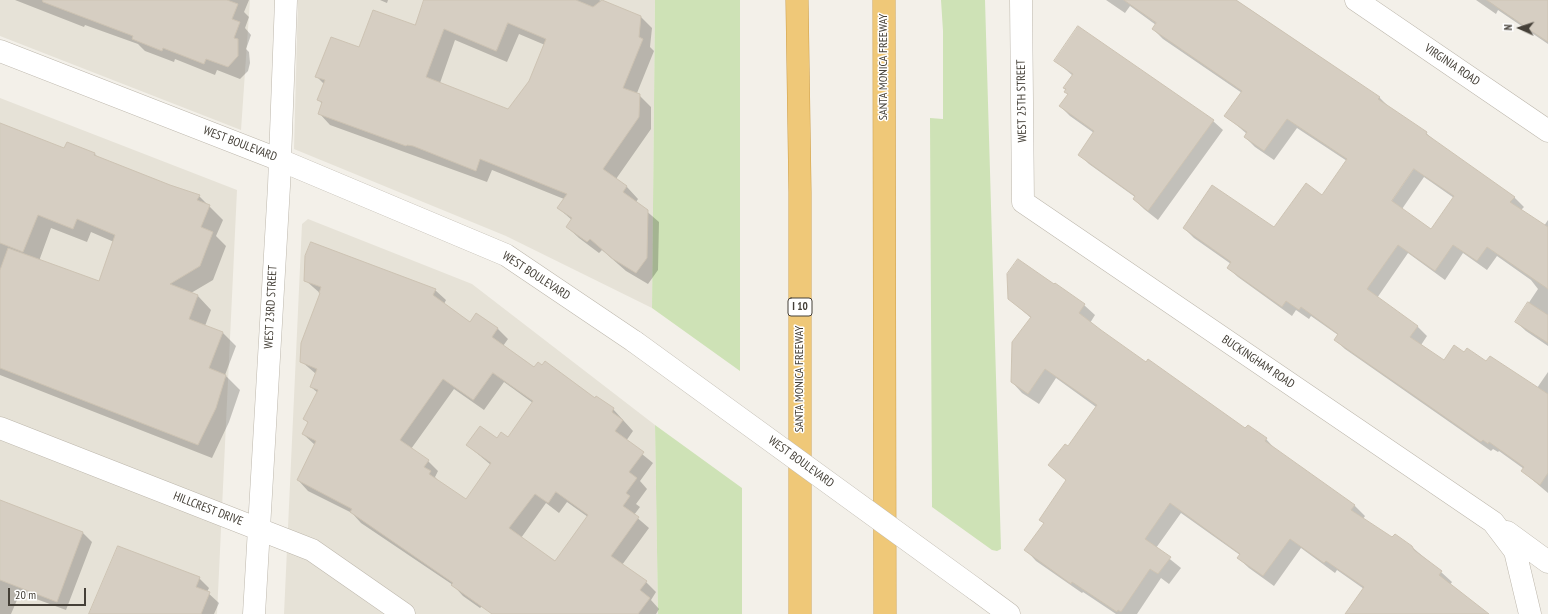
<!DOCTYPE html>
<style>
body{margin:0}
#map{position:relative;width:1548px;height:614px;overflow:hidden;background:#f3f0e9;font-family:"PT Sans Narrow",sans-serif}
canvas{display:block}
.north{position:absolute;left:1500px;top:8px;width:40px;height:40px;-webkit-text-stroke:3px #fff;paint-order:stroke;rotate:273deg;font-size:11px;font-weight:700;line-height:16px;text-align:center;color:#454038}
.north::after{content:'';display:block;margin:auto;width:14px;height:18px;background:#454038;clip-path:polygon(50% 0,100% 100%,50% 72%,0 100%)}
.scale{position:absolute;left:8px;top:588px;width:78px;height:18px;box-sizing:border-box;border:2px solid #454038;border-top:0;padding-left:5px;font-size:12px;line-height:14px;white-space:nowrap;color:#454038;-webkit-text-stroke:3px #fff;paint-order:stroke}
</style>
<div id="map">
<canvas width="1548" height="614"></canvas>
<div class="north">N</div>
<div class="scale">20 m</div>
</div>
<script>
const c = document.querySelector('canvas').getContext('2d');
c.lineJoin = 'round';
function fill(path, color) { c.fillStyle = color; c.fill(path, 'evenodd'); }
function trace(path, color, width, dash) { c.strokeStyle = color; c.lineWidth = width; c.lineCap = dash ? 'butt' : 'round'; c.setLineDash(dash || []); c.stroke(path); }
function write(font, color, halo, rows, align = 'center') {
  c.font = font + ' "PT Sans Narrow",sans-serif'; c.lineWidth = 3; c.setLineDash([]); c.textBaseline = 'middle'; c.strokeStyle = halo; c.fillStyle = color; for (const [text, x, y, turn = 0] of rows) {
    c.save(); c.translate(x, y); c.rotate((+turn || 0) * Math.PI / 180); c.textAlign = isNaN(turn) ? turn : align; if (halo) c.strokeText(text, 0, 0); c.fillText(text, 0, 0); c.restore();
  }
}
const residential = new Path2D(`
 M 0,0 L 250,0 L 241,130 L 0,36 Z
 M 298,0 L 655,0 L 652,308 L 506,236 L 294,149 Z
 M 0,98 L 237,190 L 217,614 L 0,614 Z
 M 308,219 L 472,284 L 655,425 L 658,614 L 284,614 L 302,224 Z`);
const green = new Path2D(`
 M 655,0 L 740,0 L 740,371 L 652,308 Z
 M 941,0 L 985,0 L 1001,549 L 997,551 L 992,550 L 932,507 L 930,118 L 943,119 L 943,31 Z
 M 655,425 L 742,488 L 742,614 L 658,614 Z`);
const shadow = new Path2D(`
 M 15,0 L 249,0 L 244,12 L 249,17 L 245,28 L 251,35 L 246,49 L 249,52 L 250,63 L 248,71 L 240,79 L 217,70 L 215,75 L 175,59 L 174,62 L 145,51 L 138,44 L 85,25 L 84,27 Z
 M 380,0 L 388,0 L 387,3 Z
 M 425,0 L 599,0 L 640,16 L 652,28 L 650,47 L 654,51 L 637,93 L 651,107 L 651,129 L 616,179 L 627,187 L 638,199 L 636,202 L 659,222 L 658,270 L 648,284 L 626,271 L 602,250 L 599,253 L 579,238 L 567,227 L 572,220 L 558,208 L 564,199 L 492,170 L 487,182 L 330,125 L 319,113 L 322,104 L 319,100 L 324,84 L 316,76 L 360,49 L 415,26 ZM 519,34 L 545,45 L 530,81 L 508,111 L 440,83 L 455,40 L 507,62 Z
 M 1106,0 L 1236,0 L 1379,97 L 1389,107 L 1426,133 L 1435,141 L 1514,197 L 1524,207 L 1521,210 L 1544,226 L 1548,220 L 1548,346 L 1526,331 L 1516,322 L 1538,289 L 1531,280 L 1497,256 L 1487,270 L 1463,253 L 1445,280 L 1408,253 L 1377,298 L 1417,326 L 1427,336 L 1421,345 L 1444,362 L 1465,354 L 1537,388 L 1548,372 L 1548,493 L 1522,471 L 1524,469 L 1499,451 L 1498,452 L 1493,449 L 1491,451 L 1345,349 L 1335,340 L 1338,335 L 1311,316 L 1309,319 L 1296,310 L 1292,316 L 1238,277 L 1228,268 L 1231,264 L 1194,238 L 1184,228 L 1274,228 L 1323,196 L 1347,161 L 1297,128 L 1274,160 L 1255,147 L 1245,137 L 1247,134 L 1226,116 L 1242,93 L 1163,39 L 1153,29 L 1156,25 L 1130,6 L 1125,13 ZM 1424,177 L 1454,198 L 1432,230 L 1402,209 Z
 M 1476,0 L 1548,0 L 1548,44 L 1498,10 L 1496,14 Z
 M 1055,60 L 1213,121 L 1223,130 L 1158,220 L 1144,209 L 1134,199 L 1135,197 L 1089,164 L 1079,154 L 1094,133 L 1070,116 L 1060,106 L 1068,95 L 1064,88 L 1073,76 Z
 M 0,124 L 65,150 L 95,154 L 98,158 L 169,186 L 199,196 L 223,220 L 216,236 L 226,246 L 213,280 L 191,293 L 198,296 L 211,310 L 205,326 L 223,333 L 236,346 L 225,375 L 240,390 L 229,422 L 212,458 L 0,375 ZM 51,228 L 87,242 L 91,232 L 114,242 L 99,282 L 39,261 Z
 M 305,280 L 435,290 L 446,300 L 444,304 L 471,323 L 477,314 L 498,329 L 508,339 L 503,346 L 535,368 L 613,409 L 633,431 L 626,441 L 653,463 L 640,481 L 647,489 L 636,504 L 640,507 L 634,515 L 649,528 L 622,565 L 646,582 L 656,592 L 651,600 L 659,609 L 656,614 L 496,614 L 483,605 L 480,608 L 463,596 L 453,585 L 361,523 L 352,513 L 308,491 L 298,480 L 315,445 L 303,434 L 308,423 L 305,419 L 318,393 L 311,387 L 316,374 L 301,361 L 321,294 ZM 504,382 L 533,403 L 508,439 L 467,445 L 491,465 L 466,501 L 440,483 L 435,477 L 438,471 L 428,461 L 411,449 L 454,389 L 484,410 ZM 567,502 L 588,517 L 556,562 L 521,538 L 546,503 L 559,513 Z
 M 1009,299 L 1084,305 L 1095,315 L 1090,323 L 1146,363 L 1246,430 L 1266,439 L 1276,450 L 1355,506 L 1365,516 L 1363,519 L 1392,539 L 1412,547 L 1441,572 L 1452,582 L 1450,585 L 1485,614 L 1347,614 L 1364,589 L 1337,570 L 1335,573 L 1301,548 L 1274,586 L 1249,568 L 1238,558 L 1240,555 L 1181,513 L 1156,548 L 1181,568 L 1169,584 L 1161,578 L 1137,614 L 1116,614 L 1083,592 L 1082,593 L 1036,561 L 1026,550 L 1044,524 L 1041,520 L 1067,481 L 1049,465 L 1068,447 L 1096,407 L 1056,378 L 1039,404 L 1022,393 L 1012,382 L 1031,318 Z
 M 0,501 L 82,532 L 92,542 L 66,610 L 20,593 L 11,614 L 0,614 Z
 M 199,578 L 209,588 L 207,592 L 219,603 L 214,614 L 90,614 Z`);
const building = new Path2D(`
 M 43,0 L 227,0 L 238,4 L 232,19 L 240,22 L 234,38 L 238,39 L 238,56 L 228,67 L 206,59 L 204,64 L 163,48 L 162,51 L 132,39 L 133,36 L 43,2 Z
 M 424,0 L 576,0 L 593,7 L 602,0 L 641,16 L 639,37 L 643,39 L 623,88 L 640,94 L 639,117 L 603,169 L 627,186 L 623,192 L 648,210 L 647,258 L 636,273 L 613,259 L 590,239 L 587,242 L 566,227 L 572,218 L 557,208 L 567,194 L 480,159 L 476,171 L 413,146 L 407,145 L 406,146 L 318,114 L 322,102 L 317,100 L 325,80 L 315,77 L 331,37 L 359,47 L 373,10 L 415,25 ZM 508,23 L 546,39 L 529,81 L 508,109 L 426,77 L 444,29 L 496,51 Z
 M 1124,0 L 1236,0 L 1380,97 L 1378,99 L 1427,132 L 1426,134 L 1515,197 L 1510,202 L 1548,227 L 1548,289 L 1487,247 L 1477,261 L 1453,245 L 1435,271 L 1398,245 L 1367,289 L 1418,326 L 1410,337 L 1444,360 L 1454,345 L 1464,352 L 1467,348 L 1486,361 L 1490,356 L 1548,394 L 1548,473 L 1540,485 L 1521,471 L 1524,467 L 1489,442 L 1488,444 L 1483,440 L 1481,442 L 1334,340 L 1338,334 L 1301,307 L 1299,310 L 1286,301 L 1282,307 L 1227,268 L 1231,262 L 1183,228 L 1212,185 L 1274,227 L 1306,183 L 1322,195 L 1347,159 L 1287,119 L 1264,151 L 1244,137 L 1247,132 L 1224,116 L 1242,91 L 1152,29 L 1156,23 ZM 1414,169 L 1454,196 L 1431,229 L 1392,201 Z
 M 1487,0 L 1548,0 L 1548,42 L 1536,34 Z
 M 1078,26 L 1214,120 L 1148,211 L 1133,199 L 1135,196 L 1078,155 L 1094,131 L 1059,106 L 1068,94 L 1064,92 L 1066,89 L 1063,88 L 1073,74 L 1054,61 Z
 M 0,123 L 64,148 L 67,142 L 95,153 L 94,155 L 170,185 L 200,195 L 197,200 L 210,205 L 201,227 L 213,232 L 200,266 L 170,284 L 198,295 L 189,319 L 223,332 L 209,368 L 226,375 L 216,408 L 198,445 L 0,368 L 0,270 L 8,248 L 99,281 L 115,235 L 77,219 L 73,229 L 38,215 L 23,252 L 0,243 Z
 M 311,242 L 436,289 L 433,295 L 470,322 L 476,313 L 498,328 L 492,337 L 534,367 L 538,362 L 542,365 L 545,361 L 595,398 L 596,396 L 614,408 L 612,412 L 623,420 L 615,431 L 644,452 L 629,472 L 637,478 L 626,493 L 630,496 L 623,506 L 639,517 L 611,556 L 647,581 L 640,590 L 650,598 L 638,614 L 492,614 L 451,585 L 453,583 L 350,512 L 352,509 L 297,480 L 316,441 L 302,434 L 308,422 L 303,419 L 318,390 L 310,387 L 317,369 L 300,362 L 301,343 L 320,293 L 319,293 L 321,287 L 304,281 L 305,256 ZM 493,373 L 533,401 L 508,437 L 501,432 L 497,438 L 480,426 L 466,445 L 491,463 L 466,499 L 429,474 L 431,471 L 424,467 L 429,460 L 400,440 L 443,379 L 473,400 ZM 556,492 L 588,515 L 555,561 L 509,528 L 535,494 L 548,503 Z
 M 1018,259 L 1054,284 L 1055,283 L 1085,304 L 1079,313 L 1101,330 L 1146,362 L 1148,359 L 1245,428 L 1248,425 L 1267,438 L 1265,441 L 1355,505 L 1351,510 L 1392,537 L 1395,534 L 1412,546 L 1414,550 L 1442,571 L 1439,575 L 1489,614 L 1345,614 L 1364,587 L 1326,561 L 1324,563 L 1290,539 L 1263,576 L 1237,558 L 1240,554 L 1170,503 L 1145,539 L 1171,557 L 1158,574 L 1150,569 L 1121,612 L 1118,610 L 1117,612 L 1072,582 L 1071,584 L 1024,550 L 1044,523 L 1039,520 L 1066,480 L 1048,465 L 1065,444 L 1068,446 L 1097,405 L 1045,369 L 1028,394 L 1011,382 L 1012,342 L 1031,317 L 1008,299 L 1007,274 Z
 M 1528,302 L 1548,315 L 1548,343 L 1515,322 Z
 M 0,500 L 83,532 L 57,602 L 0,580 Z
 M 118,546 L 200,577 L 196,587 L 210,592 L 201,614 L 89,614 Z`);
const minor = new Path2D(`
 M 1021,0 L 1023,202 L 1493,522 L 1515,551 L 1530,614
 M 1356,0 L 1548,131
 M 0,428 L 312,550 L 404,614
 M 1507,532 L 1548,562
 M 254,614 L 279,186 L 286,0`);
const tertiary = new Path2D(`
 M 0,51 L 280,160 L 506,255 L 635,342
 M 975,589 L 1009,614`);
const motorway = new Path2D(`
 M 797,0 L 800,192 L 800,614
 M 884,0 L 885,614`);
const tertiaryBridge = new Path2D(`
 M 635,342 L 975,589`);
const shields = [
 [800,307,24]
];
const shieldNames = [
 ["I 10",800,307]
];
const streetNames = [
 ["VIRGINIA ROAD",1452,65,34],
 ["SANTA MONICA FREEWAY",884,67,-90],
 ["WEST 25TH STREET",1022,101,-91],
 ["WEST BOULEVARD",240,144,21],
 ["WEST BOULEVARD",536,276,33],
 ["WEST 23RD STREET",271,307,-87],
 ["BUCKINGHAM ROAD",1258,362,34],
 ["SANTA MONICA FREEWAY",800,379,-90],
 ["WEST BOULEVARD",801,462,36],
 ["HILLCREST DRIVE",208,509,21]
];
fill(residential, '#e6e2d7');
fill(green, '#cee2b6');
fill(shadow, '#0003');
fill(building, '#d6cec2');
trace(building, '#cdc3b3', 1);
trace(minor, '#bdb7ac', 23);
trace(tertiary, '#bdb7ac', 23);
trace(motorway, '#cd9e48', 23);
trace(minor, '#fff', 22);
trace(tertiary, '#fff', 22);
trace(motorway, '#efc878', 22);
trace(tertiaryBridge, '#bdb7ac', 23, []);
trace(tertiaryBridge, '#fff', 22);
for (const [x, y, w] of shields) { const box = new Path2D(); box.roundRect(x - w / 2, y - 9, w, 18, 3); c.fillStyle = '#fff'; c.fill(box); trace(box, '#454038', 1); }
write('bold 11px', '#454038', null, shieldNames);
write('12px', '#454038', '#fff', streetNames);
</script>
